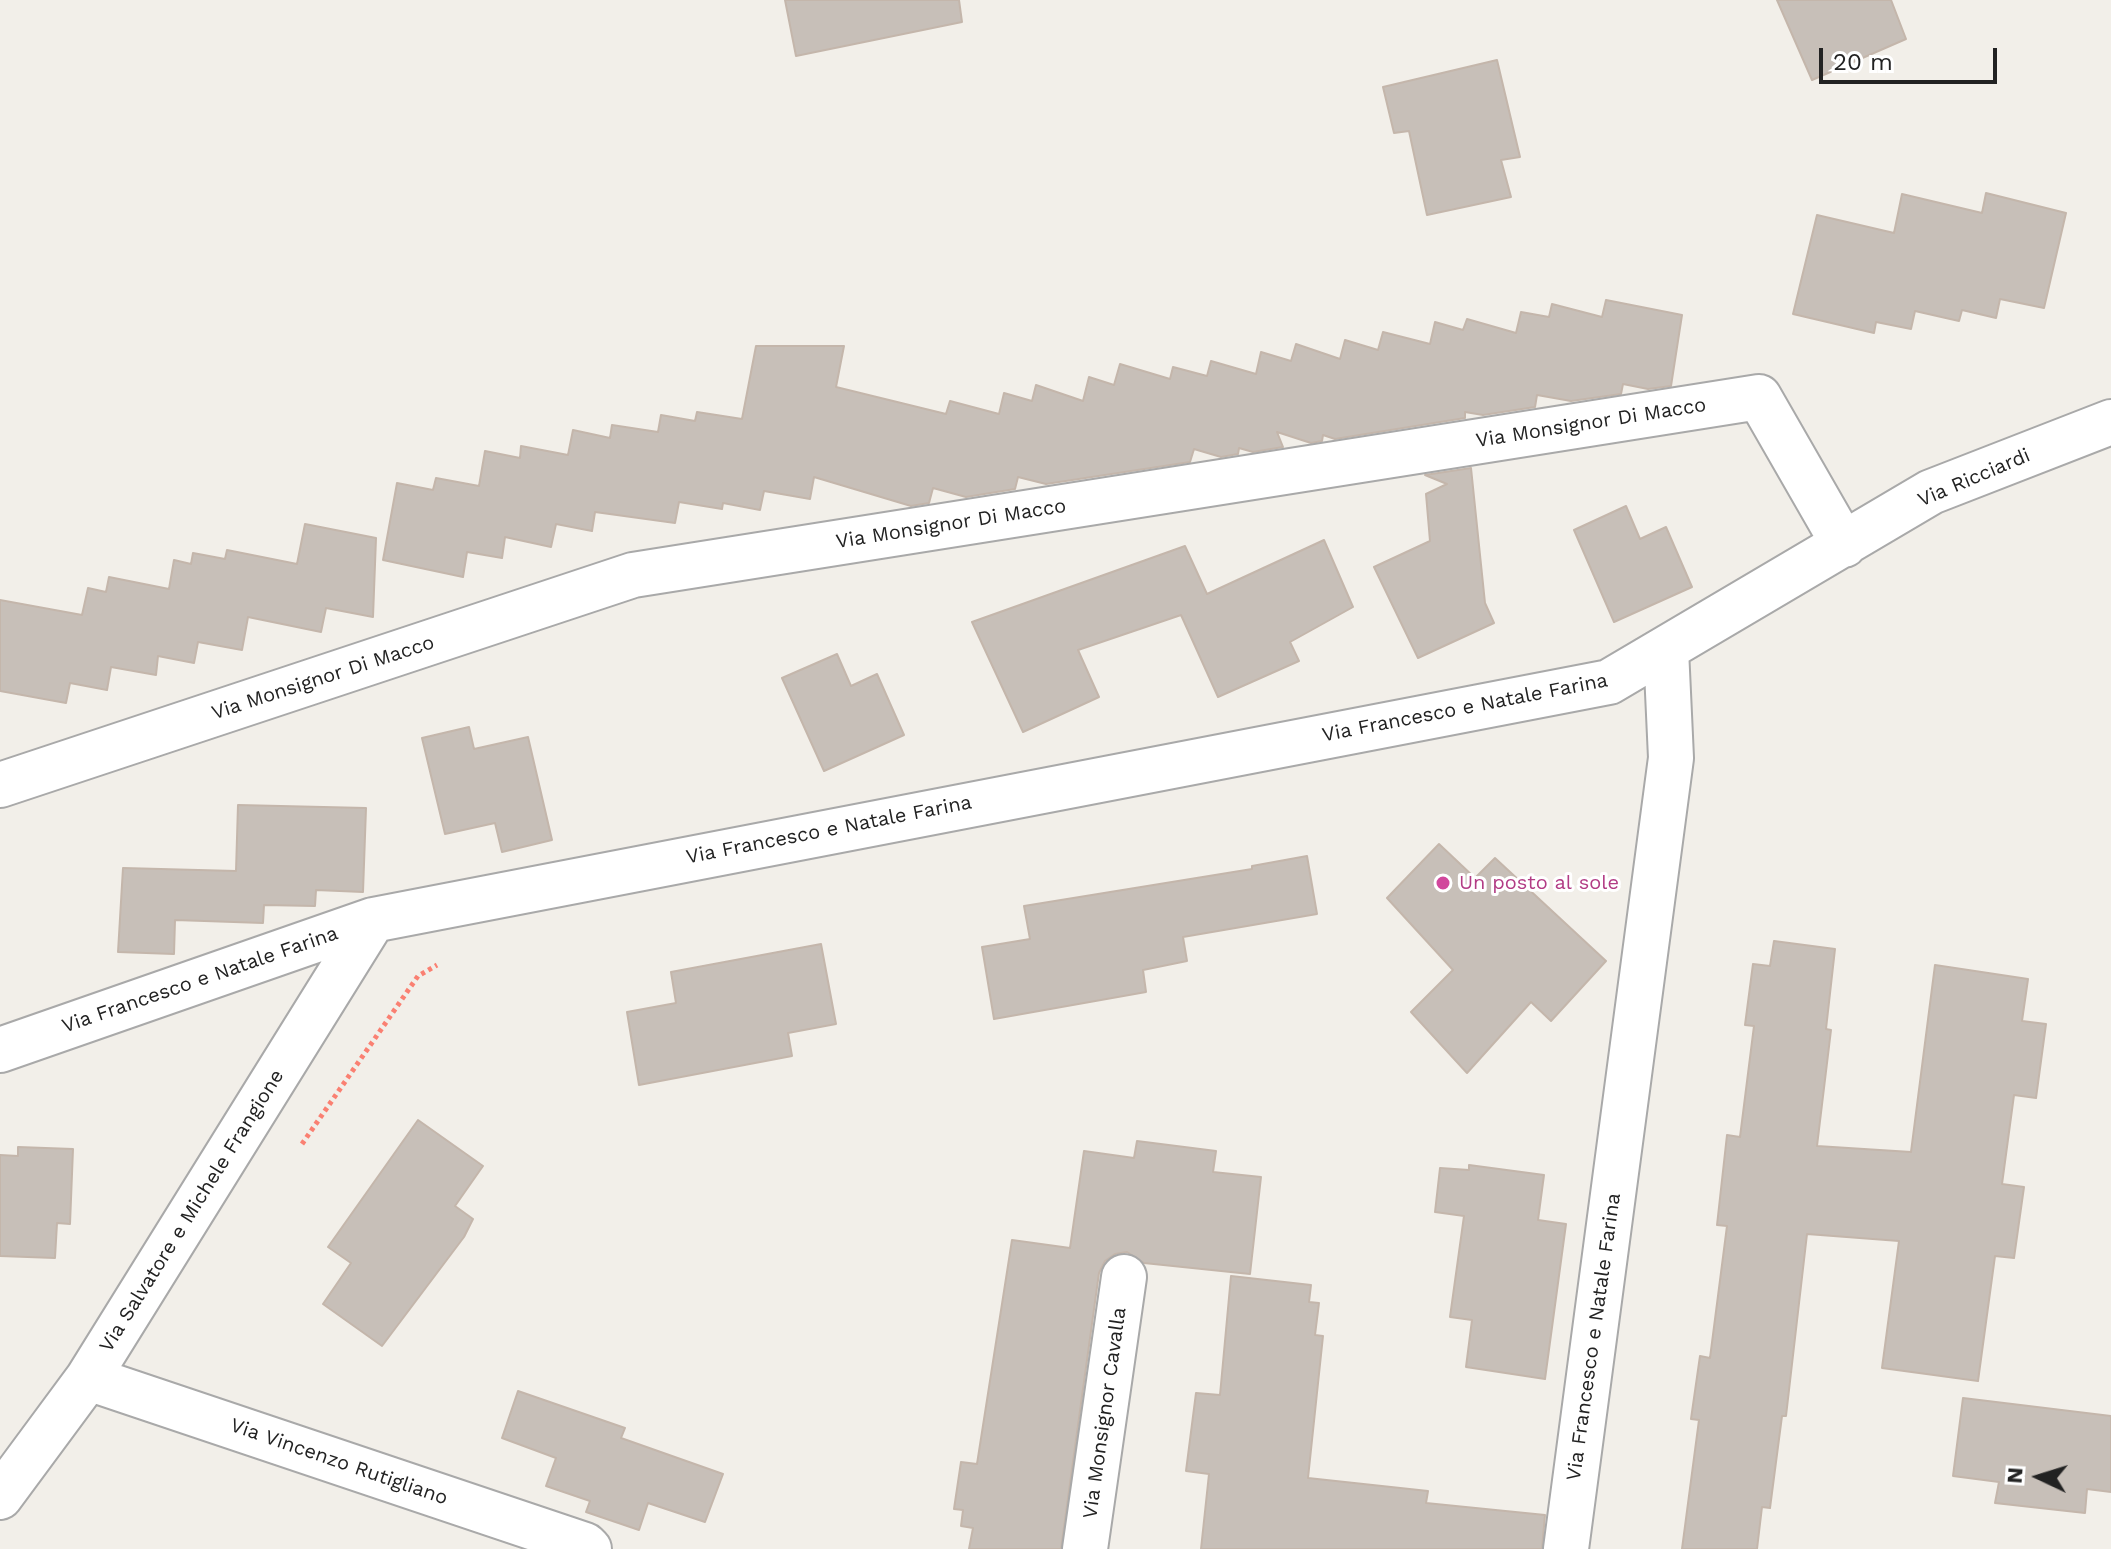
<!DOCTYPE html>
<style>
body{margin:0}
#map{position:relative;width:2111px;height:1549px;overflow:hidden;background:#f2efe9;font-family:"Work Sans",sans-serif}
canvas{display:block}
.north{position:absolute;left:1999px;top:1437px;width:80px;height:80px;-webkit-text-stroke:6px #fff;paint-order:stroke;rotate:274deg;font-size:22px;font-weight:700;line-height:32px;text-align:center;color:#222}
.north::after{content:'';display:block;margin:auto;width:28px;height:36px;background:#222;clip-path:polygon(50% 0,100% 100%,50% 72%,0 100%)}
.scale{position:absolute;left:1819px;top:48px;width:178px;height:36px;box-sizing:border-box;border:4px solid #222;border-top:0;padding-left:10px;font-size:24px;line-height:28px;white-space:nowrap;color:#222;-webkit-text-stroke:6px #fff;paint-order:stroke}
</style>
<div id="map">
<canvas width="2111" height="1549"></canvas>
<div class="north">N</div>
<div class="scale">20 m</div>
</div>
<script>
const c = document.querySelector('canvas').getContext('2d');
c.lineJoin = 'round';
function fill(path, color) { c.fillStyle = color; c.fill(path, 'evenodd'); }
function trace(path, color, width, dash) { c.strokeStyle = color; c.lineWidth = width; c.lineCap = dash ? 'butt' : 'round'; c.setLineDash(dash || []); c.stroke(path); }
function write(font, color, halo, rows, align = 'center') {
  c.font = font + ' "Work Sans",sans-serif'; c.lineWidth = 6; c.setLineDash([]); c.textBaseline = 'middle'; c.strokeStyle = halo; c.fillStyle = color; for (const [text, x, y, turn = 0] of rows) {
    c.save(); c.translate(x, y); c.rotate((+turn || 0) * Math.PI / 180); c.textAlign = isNaN(turn) ? turn : align; if (halo) c.strokeText(text, 0, 0); c.fillText(text, 0, 0); c.restore();
  }
}
const building = new Path2D(`
 M 785,0 L 959,0 L 962,22 L 796,56 Z
 M 1777,0 L 1891,0 L 1906,39 L 1812,80 Z
 M 1497,60 L 1520,157 L 1501,160 L 1511,197 L 1427,215 L 1409,131 L 1394,133 L 1383,87 Z
 M 1986,193 L 2066,213 L 2044,308 L 2000,299 L 1996,318 L 1962,310 L 1959,321 L 1915,311 L 1911,329 L 1876,322 L 1874,333 L 1793,314 L 1817,215 L 1894,233 L 1902,194 L 1982,213 Z
 M 1606,300 L 1682,315 L 1671,386 L 1648,389 L 1623,384 L 1621,394 L 1571,401 L 1537,395 L 1535,407 L 1483,415 L 1465,412 L 1465,418 L 1335,439 L 1323,435 L 1322,441 L 1311,443 L 1277,432 L 1283,447 L 1253,452 L 1239,448 L 1238,454 L 1221,457 L 1194,449 L 1190,462 L 1046,484 L 1018,477 L 1015,489 L 966,497 L 933,488 L 929,503 L 911,506 L 814,477 L 810,499 L 764,491 L 760,510 L 723,503 L 722,509 L 679,502 L 675,523 L 595,512 L 592,531 L 556,524 L 551,547 L 505,537 L 502,558 L 467,552 L 463,577 L 383,560 L 397,483 L 433,490 L 436,478 L 479,486 L 485,451 L 520,458 L 521,446 L 568,455 L 573,430 L 610,438 L 612,425 L 658,432 L 661,415 L 695,421 L 697,412 L 742,419 L 756,346 L 844,346 L 836,387 L 946,414 L 950,401 L 999,414 L 1004,393 L 1032,401 L 1036,385 L 1083,401 L 1089,377 L 1114,385 L 1120,364 L 1170,379 L 1173,367 L 1207,376 L 1211,361 L 1256,374 L 1261,352 L 1291,361 L 1296,344 L 1340,359 L 1345,340 L 1378,350 L 1383,332 L 1430,344 L 1435,322 L 1463,330 L 1467,319 L 1516,333 L 1521,312 L 1549,317 L 1552,304 L 1602,317 Z
 M 1471,468 L 1485,603 L 1494,623 L 1418,658 L 1374,567 L 1430,541 L 1426,494 L 1447,484 L 1425,475 Z
 M 1626,506 L 1640,539 L 1666,527 L 1692,587 L 1614,622 L 1574,530 Z
 M 305,524 L 376,538 L 373,617 L 326,608 L 321,632 L 248,617 L 242,650 L 198,642 L 194,663 L 158,656 L 156,675 L 111,667 L 107,690 L 70,683 L 66,703 L 0,691 L 0,600 L 82,615 L 88,588 L 106,592 L 109,577 L 169,589 L 174,560 L 191,564 L 193,553 L 225,559 L 227,550 L 297,564 Z
 M 1324,540 L 1353,607 L 1290,642 L 1299,661 L 1218,697 L 1181,615 L 1078,650 L 1099,697 L 1023,732 L 972,622 L 1185,546 L 1207,594 Z
 M 837,654 L 851,686 L 877,674 L 904,735 L 824,771 L 782,678 Z
 M 469,727 L 474,749 L 528,737 L 552,840 L 502,852 L 495,823 L 445,834 L 422,738 Z
 M 238,805 L 366,808 L 363,892 L 316,890 L 315,906 L 264,905 L 263,923 L 175,920 L 174,954 L 118,952 L 123,868 L 236,871 Z
 M 1439,844 L 1475,878 L 1495,858 L 1606,961 L 1551,1021 L 1531,1002 L 1467,1073 L 1411,1012 L 1453,970 L 1387,898 Z
 M 1307,856 L 1317,914 L 1183,937 L 1187,961 L 1143,970 L 1146,992 L 994,1019 L 982,947 L 1030,939 L 1024,906 L 1252,869 L 1252,866 Z
 M 1774,941 L 1835,949 L 1826,1029 L 1831,1030 L 1817,1146 L 1911,1152 L 1935,965 L 2028,979 L 2022,1021 L 2046,1024 L 2036,1098 L 2014,1095 L 2002,1184 L 2024,1187 L 2014,1258 L 1995,1256 L 1978,1381 L 1882,1368 L 1899,1241 L 1807,1234 L 1786,1416 L 1782,1416 L 1770,1508 L 1762,1507 L 1757,1549 L 1682,1549 L 1699,1420 L 1691,1419 L 1700,1356 L 1710,1358 L 1727,1226 L 1717,1225 L 1727,1135 L 1740,1137 L 1754,1026 L 1745,1025 L 1753,964 L 1770,966 Z
 M 821,944 L 836,1024 L 788,1033 L 792,1056 L 639,1085 L 627,1012 L 676,1003 L 671,972 Z
 M 418,1120 L 483,1166 L 455,1206 L 473,1219 L 464,1237 L 382,1346 L 323,1304 L 351,1263 L 328,1247 Z
 M 1137,1141 L 1216,1151 L 1213,1172 L 1261,1177 L 1250,1274 L 1144,1263 L 1127,1252 L 1115,1254 L 1105,1261 L 1099,1273 L 1061,1549 L 969,1549 L 973,1528 L 961,1526 L 963,1510 L 954,1509 L 961,1462 L 977,1464 L 1012,1240 L 1070,1248 L 1084,1151 L 1134,1158 Z
 M 18,1147 L 73,1149 L 70,1224 L 57,1223 L 55,1258 L 0,1256 L 0,1155 L 18,1156 Z
 M 1469,1165 L 1544,1175 L 1538,1220 L 1566,1224 L 1545,1379 L 1466,1367 L 1472,1320 L 1450,1317 L 1464,1216 L 1435,1212 L 1440,1168 L 1469,1170 Z
 M 1231,1276 L 1311,1285 L 1309,1302 L 1319,1303 L 1315,1335 L 1323,1336 L 1308,1478 L 1428,1491 L 1426,1503 L 1545,1515 L 1542,1549 L 1201,1549 L 1209,1474 L 1186,1471 L 1196,1393 L 1220,1395 Z
 M 518,1391 L 625,1428 L 621,1438 L 723,1474 L 705,1522 L 648,1503 L 639,1530 L 586,1512 L 590,1501 L 546,1486 L 556,1458 L 502,1438 Z
 M 1963,1398 L 2111,1416 L 2111,1492 L 2087,1489 L 2085,1513 L 1995,1503 L 1999,1482 L 1953,1476 Z`);
const path = new Path2D(`
 M 302,1144 L 418,976 L 437,965`);
const street = new Path2D(`
 M 0,785 L 633,575 L 1759,397 L 1844,545
 M 0,1050 L 373,920 L 1609,682 L 1931,492 L 2111,422
 M 88,1378 L 585,1545 L 589,1549
 M 0,1497 L 88,1378 L 373,920
 M 1085,1549 L 1124,1277
 M 1566,1549 L 1671,758 L 1666,649`);
const markers = [
 [1443,883,8,"#d1479c"]
];
const streetNames = [
 ["Via Monsignor Di Macco",1591,423,-9],
 ["Via Ricciardi",1974,478,-23],
 ["Via Monsignor Di Macco",951,524,-9],
 ["Via Monsignor Di Macco",323,678,-18],
 ["Via Francesco e Natale Farina",1465,708,-11],
 ["Via Francesco e Natale Farina",829,830,-11],
 ["Via Francesco e Natale Farina",200,980,-19],
 ["Via Salvatore e Michele Frangione",192,1211,-58],
 ["Via Francesco e Natale Farina",1594,1337,-82],
 ["Via Monsignor Cavalla",1105,1413,-82],
 ["Via Vincenzo Rutigliano",339,1462,19]
];
const hotelNames = [
 ["Un posto al sole",1459,883]
];
fill(building, '#c7bfb8');
trace(building, '#c4b6ab', 2);
trace(street, '#a9a9a9', 48);
trace(path, '#fa8072', 5, [4, 4]);
trace(street, '#fff', 44);
for (const [x, y, r, color] of markers) { const dot = new Path2D(); dot.arc(x, y, r, 0, 2 * Math.PI); c.fillStyle = color; c.fill(dot); trace(dot, '#fff', 3); }
write('20px', '#222', '#fff', streetNames);
write('20px', '#b23c85', '#fff', hotelNames, 'left');
</script>
